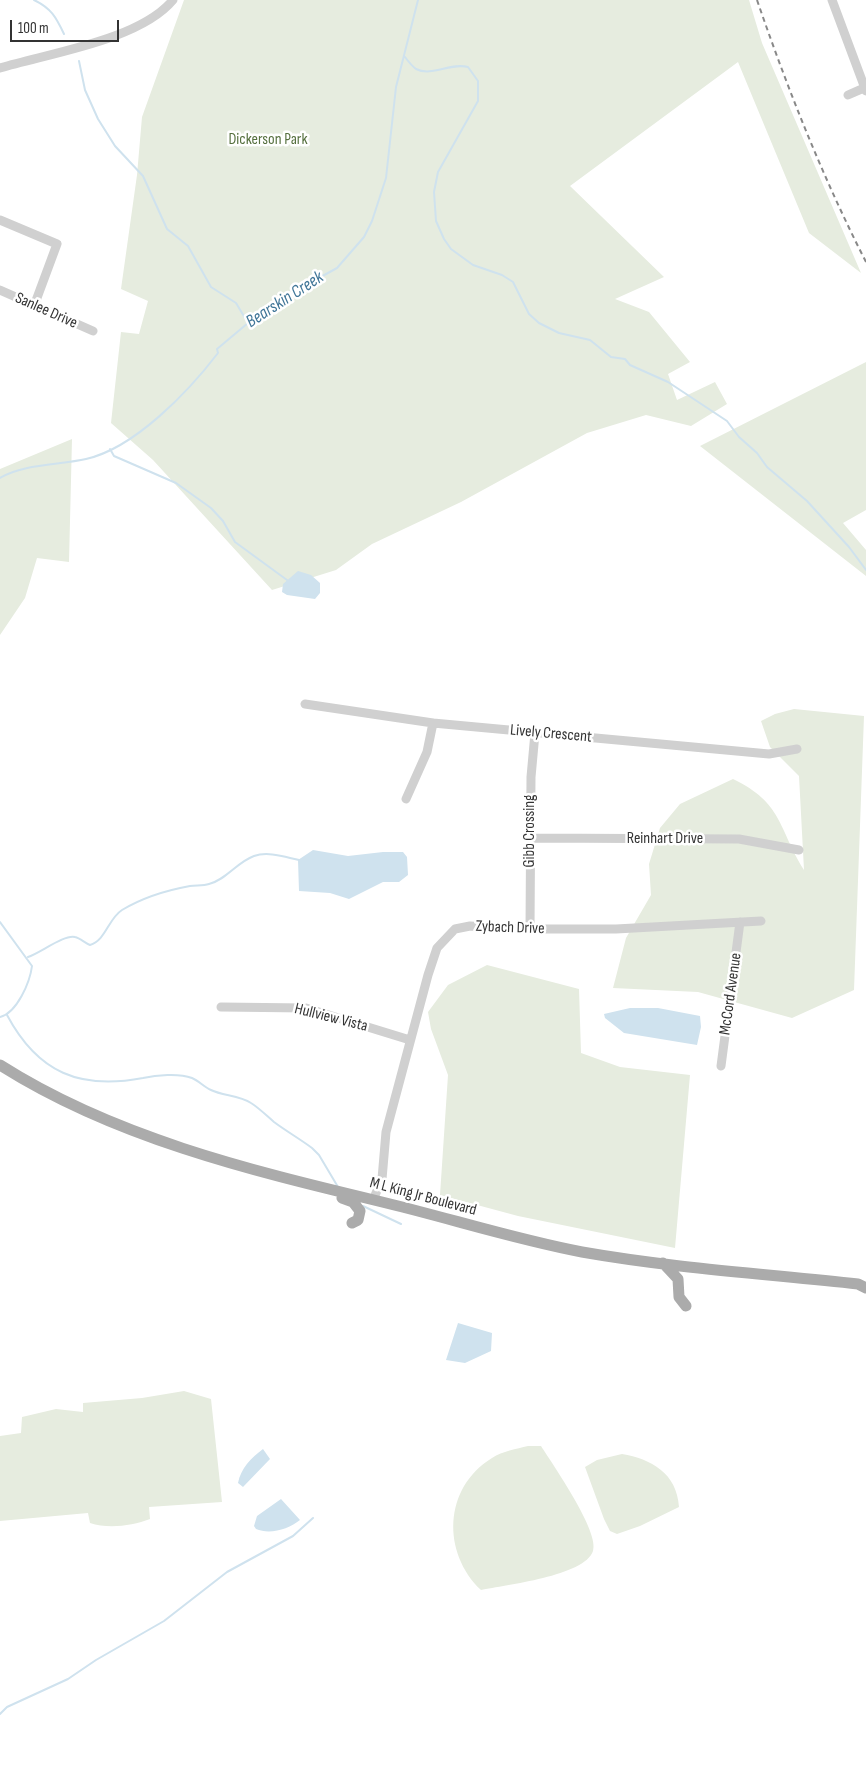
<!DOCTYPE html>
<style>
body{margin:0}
#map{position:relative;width:866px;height:1782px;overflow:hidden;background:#fff;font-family:"Sofia Sans Condensed",sans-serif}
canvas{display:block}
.scale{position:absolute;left:10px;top:20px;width:109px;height:22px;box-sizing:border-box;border:2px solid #333;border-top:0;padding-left:6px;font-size:15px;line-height:18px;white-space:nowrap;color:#333;-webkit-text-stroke:4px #fff;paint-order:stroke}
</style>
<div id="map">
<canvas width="866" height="1782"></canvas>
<div class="scale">100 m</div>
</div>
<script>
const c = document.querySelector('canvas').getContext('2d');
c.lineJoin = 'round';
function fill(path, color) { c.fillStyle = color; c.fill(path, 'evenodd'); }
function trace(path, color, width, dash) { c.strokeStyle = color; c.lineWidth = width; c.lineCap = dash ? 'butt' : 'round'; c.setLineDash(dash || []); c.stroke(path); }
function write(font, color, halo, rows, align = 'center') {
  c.font = font + ' "Sofia Sans Condensed",sans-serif'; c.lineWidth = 5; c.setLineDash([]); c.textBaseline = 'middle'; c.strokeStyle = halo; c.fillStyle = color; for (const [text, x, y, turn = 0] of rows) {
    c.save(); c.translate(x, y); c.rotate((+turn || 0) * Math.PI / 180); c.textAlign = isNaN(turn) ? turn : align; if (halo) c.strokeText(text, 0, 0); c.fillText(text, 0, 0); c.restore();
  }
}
const green = new Path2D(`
 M 184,0 L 749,0 L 762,43 L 861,273 L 809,233 L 738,62 L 570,186 L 664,277 L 615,299 L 649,312 L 690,362 L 668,374 L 677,400 L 715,382 L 727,404 L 691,426 L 646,415 L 587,433 L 461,502 L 372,544 L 336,570 L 272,590 L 153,460 L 111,423 L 121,332 L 139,334 L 148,301 L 121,289 L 137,175 L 142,117 Z
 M 866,362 L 866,510 L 843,523 L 866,550 L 866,576 L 700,446 Z
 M 72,439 L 69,562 L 37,558 L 25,598 L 0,635 L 0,469 Z
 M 794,709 L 864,716 L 854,990 L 792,1018 L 698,992 L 613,988 L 626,938 L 651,895 L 649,864 L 660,828 L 680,804 L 733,779 C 783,803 778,828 804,870 L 799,776 L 770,747 L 761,721 L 775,714 Z
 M 487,965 L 579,989 L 581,1053 L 620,1067 L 690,1075 L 675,1248 L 518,1216 L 440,1195 L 448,1075 L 431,1029 L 428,1012 L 448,985 Z
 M 184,1391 L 211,1399 L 222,1502 L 149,1507 L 150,1519 C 132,1526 108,1529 90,1523 L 88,1513 L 0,1521 L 0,1436 L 21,1433 L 22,1417 L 56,1409 L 83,1412 L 83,1403 L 142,1398 Z
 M 528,1446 L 541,1446 C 553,1465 600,1532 593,1551 C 585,1576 505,1585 481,1590 C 442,1553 443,1488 492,1458 C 503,1451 516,1449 528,1446 Z
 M 622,1454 C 651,1459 677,1473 679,1507 L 640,1526 L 617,1534 L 610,1531 L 604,1519 L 585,1467 L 597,1460 Z`);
const water = new Path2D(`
 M 298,571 L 311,575 L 320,583 L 320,593 L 315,599 L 287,595 L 282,592 L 283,584 Z
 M 313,850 L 348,856 L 383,852 L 403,852 L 407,857 L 408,875 L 399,882 L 383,882 L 349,899 L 330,893 L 299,891 L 298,860 Z
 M 630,1008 L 658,1008 L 700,1016 L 701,1027 L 697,1045 L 624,1033 L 605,1018 L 604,1014 Z
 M 458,1323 L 492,1333 L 491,1351 L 465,1363 L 446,1360 Z
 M 263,1449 L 270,1459 L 243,1487 L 238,1483 C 241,1468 251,1458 263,1449 Z
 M 281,1499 L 300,1520 C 289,1529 270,1535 256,1529 L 254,1526 L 257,1516 Z`);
const stream = new Path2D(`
 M 34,0 C 51,8 56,17 64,34
 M 405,57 C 408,61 412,66 416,69 C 432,77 451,62 468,67 L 478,81 L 478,101 L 438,172 L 434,192 L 436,221 L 444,239 L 451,249 L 473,265 L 502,275 L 513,282 L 529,314 L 539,323 L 559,333 L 590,340 L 611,357 L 625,359 L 630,365 L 668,382 L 727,421 L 739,437 L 757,453 L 767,467 L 807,501 L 849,547 L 866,570
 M 79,61 L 85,90 L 98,119 L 115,146 L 143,176 L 167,229 L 188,246 L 211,287 L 236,303 L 248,323
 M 110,449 L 114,456 L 176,483 L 211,508 L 223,521 L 235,542 L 287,580
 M 0,478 C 22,464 60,465 86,459 C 135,448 189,391 218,353 L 217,349 L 248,323 L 290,294 L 337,268 L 364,237 L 372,221 L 386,178 L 396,87 L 418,0
 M 0,922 L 32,966 C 30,982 17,1013 0,1017
 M 28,957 C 40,953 65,934 75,937 C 80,938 85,943 90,945 C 106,940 108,919 122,910 C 142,898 168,890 190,886 C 196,885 203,886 209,884 C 226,880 237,862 254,856 C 268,851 285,857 299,860
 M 7,1015 C 38,1073 80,1090 143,1078 C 156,1075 179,1073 192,1078 C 199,1081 204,1087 211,1090 C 223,1096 239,1095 251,1103 C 259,1108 267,1116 274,1122 C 286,1131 300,1139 312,1148 L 319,1155 L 338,1187
 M 363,1206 L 401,1224
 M 0,1714 L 7,1707 L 68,1679 L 96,1660 L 164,1621 L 227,1572 L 293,1536 L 313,1518`);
const minor = new Path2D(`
 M 832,0 L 866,91
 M 0,68 C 50,53 140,40 173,0
 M 848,95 L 866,87
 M 0,220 L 57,244 L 34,306
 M 0,290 L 93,331
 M 305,704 L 433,723 L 769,754 L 797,749
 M 406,799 L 427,752 L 433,723
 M 529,838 L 739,839 L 799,850
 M 530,929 L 531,777 L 535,733
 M 221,1007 L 306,1008 L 410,1040
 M 721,1066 L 740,922
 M 373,1200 L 382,1179 L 386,1132 L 428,975 L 437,948 L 455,929 L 470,926 L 525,929 L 616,929 L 761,921`);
const major = new Path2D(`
 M 0,1065 C 113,1137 249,1170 378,1201 C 446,1217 513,1239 582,1252 C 673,1268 766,1274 858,1284 L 866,1288
 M 342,1198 L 353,1202 L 360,1211 L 358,1220 L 352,1223
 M 663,1263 L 678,1279 L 679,1297 L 686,1306`);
const rail = new Path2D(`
 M 757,0 C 788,90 823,178 866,262`);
const parkNames = [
 ["Dickerson Park",268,140]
];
const streetNames = [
 ["Sanlee Drive",46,311,24],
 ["Lively Crescent",551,734,5],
 ["Gibb Crossing",530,831,-90],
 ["Reinhart Drive",665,839],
 ["Zybach Drive",510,928,2],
 ["McCord Avenue",731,994,-82],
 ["Hullview Vista",331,1018,14],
 ["M L King Jr Boulevard",423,1197,15]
];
const waterNames = [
 ["Bearskin Creek",285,300,-33]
];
fill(green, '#e6ecdf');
fill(water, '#cfe2ee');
trace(stream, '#cfe2ee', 2);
trace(minor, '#d0d0d0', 9);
trace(major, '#ababab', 11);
trace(rail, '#888', 2, [5, 4]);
write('16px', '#56703f', '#fff', parkNames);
write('16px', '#333', '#fff', streetNames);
write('italic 18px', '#3f7597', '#fff', waterNames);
</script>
